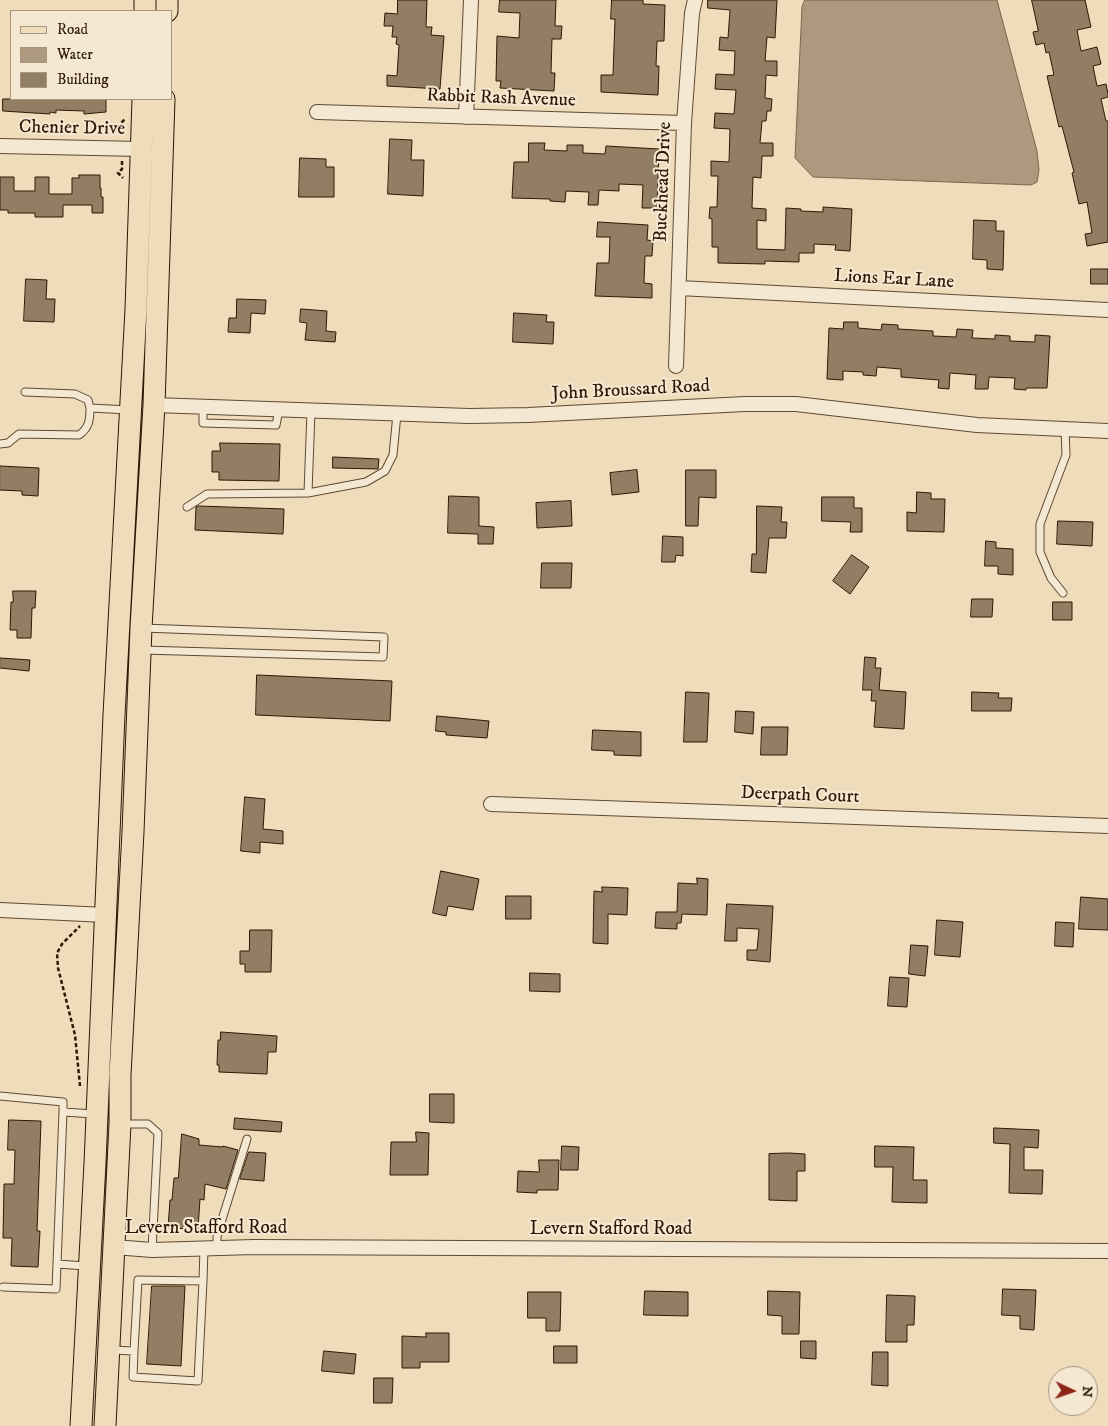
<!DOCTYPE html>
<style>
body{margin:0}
#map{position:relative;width:1108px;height:1426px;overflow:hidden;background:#efdcbb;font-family:"IM FELL DW Pica",serif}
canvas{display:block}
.legend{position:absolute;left:10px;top:10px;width:162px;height:90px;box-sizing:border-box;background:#f5e8d3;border:1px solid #a59580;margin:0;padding:6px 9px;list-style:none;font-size:15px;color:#2e1804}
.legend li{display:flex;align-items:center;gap:10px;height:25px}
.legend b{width:25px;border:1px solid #a59580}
.north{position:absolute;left:1048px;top:1366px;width:50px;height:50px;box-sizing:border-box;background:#f5e8d3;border:1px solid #a59580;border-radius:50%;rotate:93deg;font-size:14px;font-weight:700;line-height:20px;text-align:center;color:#2e1804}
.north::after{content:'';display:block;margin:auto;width:18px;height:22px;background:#8f2418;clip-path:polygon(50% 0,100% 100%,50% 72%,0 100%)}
</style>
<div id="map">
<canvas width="1108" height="1426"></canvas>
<ul class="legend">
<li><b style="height:6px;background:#efdcbb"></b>Road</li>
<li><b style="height:14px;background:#ad997d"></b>Water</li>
<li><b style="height:14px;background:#927e63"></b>Building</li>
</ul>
<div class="north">N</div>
</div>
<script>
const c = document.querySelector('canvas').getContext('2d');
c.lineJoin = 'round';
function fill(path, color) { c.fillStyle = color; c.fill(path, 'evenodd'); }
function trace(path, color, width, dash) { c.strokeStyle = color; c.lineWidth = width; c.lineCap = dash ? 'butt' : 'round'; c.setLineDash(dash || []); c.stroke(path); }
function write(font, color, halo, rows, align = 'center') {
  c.font = font + ' "IM FELL DW Pica",serif'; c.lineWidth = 4; c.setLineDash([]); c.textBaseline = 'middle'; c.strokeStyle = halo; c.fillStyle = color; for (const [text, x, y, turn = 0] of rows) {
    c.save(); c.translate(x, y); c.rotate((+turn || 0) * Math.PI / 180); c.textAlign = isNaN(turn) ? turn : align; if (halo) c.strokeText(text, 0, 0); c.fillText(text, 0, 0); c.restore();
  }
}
const water = new Path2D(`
 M 805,0 L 997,0 L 1037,151 L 1039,170 L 1037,182 L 1031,185 L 813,177 L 795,158 L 802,7 Z`);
const building = new Path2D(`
 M 398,0 L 427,0 L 426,27 L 432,27 L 431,35 L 444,36 L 440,89 L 387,86 L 387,75 L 397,76 L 399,45 L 396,44 L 397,37 L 392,37 L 393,26 L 384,26 L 385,13 L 397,14 Z
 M 500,0 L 556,0 L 555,26 L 562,26 L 561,39 L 552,39 L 551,73 L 555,73 L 554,91 L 500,88 L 501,81 L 496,81 L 497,36 L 519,38 L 520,13 L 499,12 Z
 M 612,0 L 643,0 L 643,4 L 665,5 L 664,41 L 657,41 L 656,66 L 659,66 L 658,95 L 601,92 L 601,75 L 613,75 L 615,19 L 611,19 Z
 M 708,0 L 777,0 L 775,38 L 767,37 L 765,61 L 777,61 L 777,76 L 766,75 L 765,98 L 772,99 L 771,111 L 767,111 L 766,121 L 762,121 L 760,143 L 773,143 L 773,156 L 762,156 L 761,178 L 753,177 L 752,208 L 766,209 L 766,221 L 757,220 L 757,249 L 785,250 L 786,208 L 801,209 L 801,211 L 823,212 L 823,207 L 852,209 L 850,251 L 835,250 L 836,245 L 814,244 L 814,253 L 799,253 L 799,262 L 765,261 L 765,264 L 718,263 L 718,247 L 712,247 L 712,219 L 709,218 L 710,207 L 717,207 L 718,176 L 711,176 L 711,161 L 729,162 L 730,129 L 714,128 L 715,113 L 734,114 L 736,90 L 715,89 L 716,74 L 734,75 L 735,51 L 719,50 L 720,37 L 728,38 L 730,10 L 708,8 Z
 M 1032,0 L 1085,0 L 1091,27 L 1077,30 L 1081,51 L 1097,47 L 1101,64 L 1093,66 L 1097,86 L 1106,84 L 1108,94 L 1108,97 L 1101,99 L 1106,121 L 1108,121 L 1108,242 L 1087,246 L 1085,234 L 1092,233 L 1087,202 L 1079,204 L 1072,173 L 1074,172 L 1062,126 L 1059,127 L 1047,76 L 1054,75 L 1049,52 L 1046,53 L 1044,43 L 1036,45 L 1033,32 L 1038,31 Z
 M 3,99 L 106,99 L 106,112 L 84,114 L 84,111 L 56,110 L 56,113 L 50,112 L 50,114 L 3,111 Z
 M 390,139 L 412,140 L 411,160 L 424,160 L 423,196 L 388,194 Z
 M 529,143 L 545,143 L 544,150 L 567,151 L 567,145 L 583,145 L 583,153 L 605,154 L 606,146 L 659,149 L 657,208 L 642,208 L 643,185 L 619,184 L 619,191 L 599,190 L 598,205 L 588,205 L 589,192 L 566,191 L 565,202 L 550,201 L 550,199 L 512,198 L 514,162 L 528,162 Z
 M 300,158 L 326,159 L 326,167 L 334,167 L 334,197 L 299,197 Z
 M 79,175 L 100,175 L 100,188 L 101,188 L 101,197 L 103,197 L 103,213 L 92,213 L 92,205 L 63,205 L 63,217 L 35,217 L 35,213 L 8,213 L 8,210 L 0,210 L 0,177 L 14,177 L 14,191 L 35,191 L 35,177 L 49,177 L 49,194 L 72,194 L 72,178 L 79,178 Z
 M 974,220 L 996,221 L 996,231 L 1004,231 L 1003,270 L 987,269 L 987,260 L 973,259 Z
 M 598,222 L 648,225 L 647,240 L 653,241 L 652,256 L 645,256 L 644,283 L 652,284 L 652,298 L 595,296 L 597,263 L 609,263 L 610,237 L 597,237 Z
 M 1091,269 L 1108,269 L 1108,284 L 1091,284 Z
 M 26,279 L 47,280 L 46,299 L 55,299 L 54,322 L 24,321 Z
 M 237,299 L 266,300 L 265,314 L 251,313 L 250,333 L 228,332 L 229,318 L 236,318 Z
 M 301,309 L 327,311 L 326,331 L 336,332 L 335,342 L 305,340 L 307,323 L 300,322 Z
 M 514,313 L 547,315 L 546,322 L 554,322 L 553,344 L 513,342 Z
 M 844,322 L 858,322 L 858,328 L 881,330 L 882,324 L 898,325 L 898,329 L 933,331 L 933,336 L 956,337 L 957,329 L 973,330 L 972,338 L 995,339 L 995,335 L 1010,336 L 1010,341 L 1035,342 L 1035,335 L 1050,336 L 1047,388 L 1026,388 L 1026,390 L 1014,389 L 1015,378 L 989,377 L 988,389 L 975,389 L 976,375 L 950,373 L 949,389 L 938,388 L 939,380 L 901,377 L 901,369 L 877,367 L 876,376 L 863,375 L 863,372 L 843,371 L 843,380 L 827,379 L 829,328 L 843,329 Z
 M 220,443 L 280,444 L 279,481 L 219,480 L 219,472 L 212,472 L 212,451 L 220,451 Z
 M 333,457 L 379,459 L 378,469 L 333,468 Z
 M 0,466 L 39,468 L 38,496 L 22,495 L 22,491 L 0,490 Z
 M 637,470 L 639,492 L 612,495 L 610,473 Z
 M 686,470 L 716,470 L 716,498 L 699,497 L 698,526 L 686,526 Z
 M 917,492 L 931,493 L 931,499 L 945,499 L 944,532 L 907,531 L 907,512 L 916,513 Z
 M 449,496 L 479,497 L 479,526 L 494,527 L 493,544 L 478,544 L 478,534 L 448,533 Z
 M 822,497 L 854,497 L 854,508 L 862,508 L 862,532 L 850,532 L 851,522 L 822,521 Z
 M 571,501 L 572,526 L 537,528 L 536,503 Z
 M 199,506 L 284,509 L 283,534 L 195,530 L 196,507 Z
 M 757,506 L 782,507 L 781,522 L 787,522 L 786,538 L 769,538 L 766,573 L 751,572 L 752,554 L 756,554 Z
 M 1058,521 L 1093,522 L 1092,546 L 1057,544 Z
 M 663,536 L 683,537 L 683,556 L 676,555 L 675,562 L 662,562 Z
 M 986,541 L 996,542 L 996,548 L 1013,549 L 1013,575 L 998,574 L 998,566 L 985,566 Z
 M 852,555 L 869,567 L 850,594 L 833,581 Z
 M 542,563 L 572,563 L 571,588 L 541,588 Z
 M 13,591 L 36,591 L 35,608 L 32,608 L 31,638 L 17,638 L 17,630 L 10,630 L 11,602 L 13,602 Z
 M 972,599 L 993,599 L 992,617 L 971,617 Z
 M 1053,602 L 1072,602 L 1072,620 L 1053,620 Z
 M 865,657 L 876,658 L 875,668 L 881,668 L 879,690 L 906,692 L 904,729 L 874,727 L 876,701 L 871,701 L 872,690 L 863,690 Z
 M 0,658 L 30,660 L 29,671 L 0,668 Z
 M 257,675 L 392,681 L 390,721 L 256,715 Z
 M 686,692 L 709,693 L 707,742 L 684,742 Z
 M 972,692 L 999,693 L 998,698 L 1012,698 L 1011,711 L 972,711 Z
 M 736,711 L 754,712 L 753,734 L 735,732 Z
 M 437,716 L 489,721 L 487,738 L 446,735 L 446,732 L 436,731 Z
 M 762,727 L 788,727 L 787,755 L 761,755 Z
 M 593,730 L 641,732 L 641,756 L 614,755 L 614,751 L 592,750 Z
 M 245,797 L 265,799 L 263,829 L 283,831 L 283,844 L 260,842 L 260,853 L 241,851 Z
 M 441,871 L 479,879 L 473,910 L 448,906 L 446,916 L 433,913 Z
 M 697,878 L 708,879 L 707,915 L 682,914 L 681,923 L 677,923 L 677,929 L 655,928 L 656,912 L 677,912 L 678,883 L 697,884 Z
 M 602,887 L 628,888 L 627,915 L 608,914 L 608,944 L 593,943 L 594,891 L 602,892 Z
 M 506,896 L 531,896 L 531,919 L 506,919 Z
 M 1081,897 L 1108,899 L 1108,930 L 1079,929 Z
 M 727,904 L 773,906 L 770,962 L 747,960 L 747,950 L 757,950 L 759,929 L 737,928 L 737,941 L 725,941 Z
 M 937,920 L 963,922 L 960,957 L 935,955 Z
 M 1056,922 L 1074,923 L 1073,947 L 1055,946 Z
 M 250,930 L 272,930 L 271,972 L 245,972 L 245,964 L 240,964 L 240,951 L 249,951 Z
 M 911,945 L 928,946 L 925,976 L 909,974 Z
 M 530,973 L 560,974 L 560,992 L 530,991 Z
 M 890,977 L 909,978 L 907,1007 L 888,1006 Z
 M 221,1032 L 277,1036 L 276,1052 L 268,1052 L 267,1074 L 219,1072 L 219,1065 L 217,1065 L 218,1040 L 220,1040 Z
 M 430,1094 L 454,1094 L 454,1123 L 430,1122 Z
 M 235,1118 L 282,1122 L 281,1132 L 234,1129 Z
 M 9,1120 L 41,1121 L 37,1231 L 40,1231 L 38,1267 L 11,1266 L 12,1238 L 3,1238 L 4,1184 L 14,1184 L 15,1150 L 8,1150 Z
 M 994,1128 L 1039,1130 L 1038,1148 L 1024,1147 L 1024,1170 L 1043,1170 L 1042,1194 L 1009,1193 L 1010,1144 L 994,1143 Z
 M 416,1132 L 429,1133 L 428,1175 L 390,1175 L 391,1142 L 416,1142 Z
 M 182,1134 L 199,1139 L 199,1145 L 223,1147 L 223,1146 L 238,1150 L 226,1189 L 205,1184 L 204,1200 L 200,1199 L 198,1229 L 168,1228 L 170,1200 L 172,1200 L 174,1178 L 178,1178 Z
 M 562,1146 L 579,1147 L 578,1170 L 561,1170 Z
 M 875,1146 L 914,1147 L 913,1180 L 927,1180 L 927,1203 L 892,1202 L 893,1167 L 875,1167 Z
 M 249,1152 L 266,1153 L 264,1181 L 240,1179 Z
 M 789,1153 L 805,1154 L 805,1171 L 797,1171 L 797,1201 L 769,1200 L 769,1154 Z
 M 539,1160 L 559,1160 L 558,1190 L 537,1190 L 537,1193 L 517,1192 L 518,1171 L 539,1172 Z
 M 152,1286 L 185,1286 L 181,1366 L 147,1364 Z
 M 1003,1289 L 1036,1290 L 1034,1330 L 1020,1329 L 1020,1316 L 1002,1315 Z
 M 645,1291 L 688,1292 L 688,1316 L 644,1315 Z
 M 768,1291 L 800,1292 L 799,1334 L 782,1334 L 782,1316 L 768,1315 Z
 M 528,1292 L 561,1292 L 560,1331 L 546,1331 L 546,1318 L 528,1318 Z
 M 887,1295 L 915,1296 L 914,1325 L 907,1325 L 907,1342 L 886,1342 Z
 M 426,1333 L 449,1333 L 449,1362 L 420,1362 L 420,1368 L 402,1368 L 402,1336 L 426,1337 Z
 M 801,1341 L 816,1341 L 816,1359 L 801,1358 Z
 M 554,1346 L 577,1346 L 577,1363 L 554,1363 Z
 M 324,1351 L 356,1354 L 354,1374 L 322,1371 Z
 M 873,1352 L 888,1352 L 888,1386 L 872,1385 Z
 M 374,1378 L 393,1378 L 392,1403 L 374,1403 Z`);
const path = new Path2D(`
 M 124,128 L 121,123 L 125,119
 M 122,161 L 122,169 L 118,173 L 123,178
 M 80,1086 L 75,1035 L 58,968 L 57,953 L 62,944 L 80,926`);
const lane = new Path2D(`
 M 25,392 L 75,394 L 88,400 L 90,408
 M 203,407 L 203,423 L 276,425 L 279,410
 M 0,444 L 8,443 L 19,434 L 79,435 C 89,428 90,420 90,408 L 129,410
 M 308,493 L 311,411
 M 187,507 L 207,494 L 308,493 L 366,482 L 385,471 L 393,455 L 397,414
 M 1063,593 L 1051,578 L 1040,552 L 1040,524 L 1066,455 L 1065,429
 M 143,650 L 383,657 L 384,637 L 143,628
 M 0,1096 L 63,1102 L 63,1112 L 94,1114
 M 123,1124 L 148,1124 L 158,1133 L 152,1250
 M 217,1247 L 217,1237 L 220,1226 L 247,1139
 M 57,1264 L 86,1266
 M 3,1287 L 56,1289 L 63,1112
 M 111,1350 L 134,1351 L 138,1280 L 203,1281 L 204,1249
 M 134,1351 L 133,1377 L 198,1381 L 203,1281`);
const street = new Path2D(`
 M 317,112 L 684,123
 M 466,117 L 471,0
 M 0,146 L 141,149 L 146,155
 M 679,288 L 1108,310
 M 676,366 L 684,123 L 692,13 L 695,0
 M 154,405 L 469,416 L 528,415 L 745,404 L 796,404 L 977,425 L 1108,431
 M 491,804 L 1108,826
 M 0,910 L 106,915
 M 114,1247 L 152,1250 L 254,1247 L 1108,1251`);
const primary = new Path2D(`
 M 145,11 L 145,0
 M 167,11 L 167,0
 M 81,1426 L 95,1163 L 114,715 L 136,309 L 143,99
 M 105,1426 L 120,1124 L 120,1075 L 133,832 L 141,628 L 154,405 L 164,99`);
const streetNames = [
 ["Rabbit Rash Avenue",501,99,2],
 ["Chenier Drive",72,129,1],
 ["Buckhead Drive",664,182,-88],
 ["Lions Ear Lane",894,280,3],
 ["John Broussard Road",631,391,-3],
 ["Deerpath Court",800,796,2],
 ["Levern Stafford Road",206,1229],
 ["Levern Stafford Road",611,1230]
];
fill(water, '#ad997d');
trace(water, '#7a654d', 1);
fill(building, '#927e63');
trace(building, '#2e1804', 1);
trace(lane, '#5e4932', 9);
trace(street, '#5e4932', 16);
trace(primary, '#2e1804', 23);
trace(path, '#2e1804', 2.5, [4, 2.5]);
trace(lane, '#f5e8d3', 7);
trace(street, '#f5e8d3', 14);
trace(primary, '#efdcbb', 21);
write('19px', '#2e1804', '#f5e8d3', streetNames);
</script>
